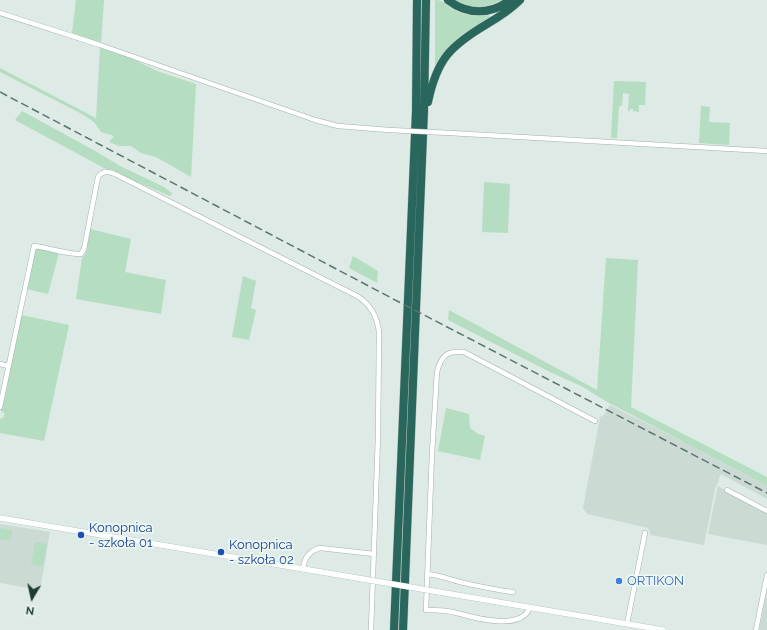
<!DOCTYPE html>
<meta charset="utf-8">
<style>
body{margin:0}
#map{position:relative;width:767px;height:630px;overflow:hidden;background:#ddeae5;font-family:Raleway,sans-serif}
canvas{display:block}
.north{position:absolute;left:12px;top:578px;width:40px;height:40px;-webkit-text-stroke:3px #eef7f2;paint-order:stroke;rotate:189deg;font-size:11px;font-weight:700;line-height:16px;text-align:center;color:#1e3a33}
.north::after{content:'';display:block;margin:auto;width:14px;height:18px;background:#1e3a33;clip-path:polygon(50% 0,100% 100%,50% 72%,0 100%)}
</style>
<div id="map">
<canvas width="767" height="630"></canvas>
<div class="north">N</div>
</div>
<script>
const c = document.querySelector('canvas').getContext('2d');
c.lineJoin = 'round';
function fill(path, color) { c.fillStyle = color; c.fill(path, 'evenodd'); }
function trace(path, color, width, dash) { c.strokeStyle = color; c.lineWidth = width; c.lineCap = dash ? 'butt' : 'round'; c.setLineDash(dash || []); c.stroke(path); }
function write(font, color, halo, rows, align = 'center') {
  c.font = font + ' Raleway,sans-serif'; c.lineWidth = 3.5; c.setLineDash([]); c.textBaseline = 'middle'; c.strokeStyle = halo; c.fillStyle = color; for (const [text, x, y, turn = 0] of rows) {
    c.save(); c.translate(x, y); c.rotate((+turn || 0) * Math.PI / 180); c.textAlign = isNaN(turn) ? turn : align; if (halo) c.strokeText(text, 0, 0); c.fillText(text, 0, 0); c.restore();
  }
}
const built = new Path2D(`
 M 610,405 L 684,442 L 689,437 L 767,479 L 767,499 L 721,474 L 715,489 L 704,545 L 651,535 L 648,528 L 587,514 L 583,508 L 600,417 L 603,416 Z
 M 718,486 L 767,513 L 767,545 L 708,534 Z
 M 0,524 L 50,532 L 40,590 L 0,583 Z
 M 767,591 L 767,630 L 759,630 Z`);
const green = new Path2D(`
 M 76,0 L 104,0 L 101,43 L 72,33 Z
 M 435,0 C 445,0 446,6 454,10 C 466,16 477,17 489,15 L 490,17 C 468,31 446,42 435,66 Z
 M 454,0 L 502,0 C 487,8 469,10 454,0 Z
 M 100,48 L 129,57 L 157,71 L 196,84 L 191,177 L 156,157 L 141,153 L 131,146 L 119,146 L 109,142 L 114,136 L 101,132 L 94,122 L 82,114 L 0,72 L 0,68 L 96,118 Z
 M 614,81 L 646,82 L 645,105 L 639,105 L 639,112 L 633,111 L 633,109 L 630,109 L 630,111 L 628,111 L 629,94 L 623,93 L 622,105 L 619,107 L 617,138 L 611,138 Z
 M 701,106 L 710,107 L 709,122 L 730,123 L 729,145 L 699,143 Z
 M 22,111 L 97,152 L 120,166 L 164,187 L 172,193 L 170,196 L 104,168 L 15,120 Z
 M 484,182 L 510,184 L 508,233 L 482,232 Z
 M 90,229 L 131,239 L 125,272 L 166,280 L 161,314 L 76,299 L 82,258 L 86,253 Z
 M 38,248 L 59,253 L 48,294 L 26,289 L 35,250 Z
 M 353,256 L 378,271 L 377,283 L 349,268 Z
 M 606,258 L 638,260 L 631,407 L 767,477 L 767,485 L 609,403 L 581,386 L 550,372 L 448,320 L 449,310 L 597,390 Z
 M 243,276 L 256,281 L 251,308 L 256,310 L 249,340 L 232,337 Z
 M 21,315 L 69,325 L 44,441 L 0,433 L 0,419 L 4,417 L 4,413 L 1,411 L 1,406 Z
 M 446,408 L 469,414 L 470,428 L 478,434 L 485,436 L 480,460 L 438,451 Z
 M 0,528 L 12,530 L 11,541 L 0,539 Z
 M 35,542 L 47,544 L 43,567 L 31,564 Z`);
const minor = new Path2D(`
 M 0,13 L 100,45 L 315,120 L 338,126 L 389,130
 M 450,133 L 767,151
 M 0,364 L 8,366
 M 0,407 L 34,246 C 50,248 65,254 81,254 L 84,249 L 98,177 C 104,170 107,171 115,174 L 359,297 C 371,306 377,316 379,332 L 378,437 L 371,630
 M 727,490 L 767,511
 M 303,569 C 304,558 309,551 320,548 L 374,554
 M 427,574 C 439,575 448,579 460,582 C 478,586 495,590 513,592
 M 530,607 C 522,630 481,620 457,613 C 447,610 437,610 426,610 L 432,453 L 437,372 C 441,356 447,350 464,352 L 595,421
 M 627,624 L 645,533
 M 756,630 L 767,575`);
const tertiary = new Path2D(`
 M 0,518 L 363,579
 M 439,592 L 663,630`);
const motorway = new Path2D(`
 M 448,0 C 467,15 491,15 510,0
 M 428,102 C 437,59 450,46 487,24 C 499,17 510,10 520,0
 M 394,630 L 416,111 L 417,0
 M 403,630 L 424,110 L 426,0`);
const rail = new Path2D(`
 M 0,92 L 399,302 L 767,493`);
const minorBridge = new Path2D(`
 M 389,130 L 450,133`);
const tertiaryBridge = new Path2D(`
 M 363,579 L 439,592`);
const markers = [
 [81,535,4,"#1a4fb4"],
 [221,552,4,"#1a4fb4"],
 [619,581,4,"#3f7fe0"]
];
const transitNames = [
 ["Konopnica",89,528],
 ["- szkoła 01",89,543],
 ["Konopnica",229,545],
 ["- szkoła 02",229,560]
];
const shopNames = [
 ["ORTIKON",627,581]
];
fill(built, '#ccdad4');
fill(green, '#b5ddc1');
trace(minor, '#a0b2ac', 5.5);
trace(tertiary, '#a0b2ac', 6);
trace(motorway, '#bcc4c2', 9);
trace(minor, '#fff', 4.5);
trace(tertiary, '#fff', 5.5);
trace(motorway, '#29675c', 8);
trace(rail, '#58766f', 1.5, [8, 4]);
trace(minorBridge, '#a0b2ac', 5.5, []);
trace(tertiaryBridge, '#a0b2ac', 6, []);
trace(minorBridge, '#fff', 4.5);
trace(tertiaryBridge, '#fff', 5.5);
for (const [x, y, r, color] of markers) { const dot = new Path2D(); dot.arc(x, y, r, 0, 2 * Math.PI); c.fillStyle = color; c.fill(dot); trace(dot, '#eef7f2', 1.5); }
write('13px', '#164399', '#eef7f2', transitNames, 'left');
write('13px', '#366cbe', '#eef7f2', shopNames, 'left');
</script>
